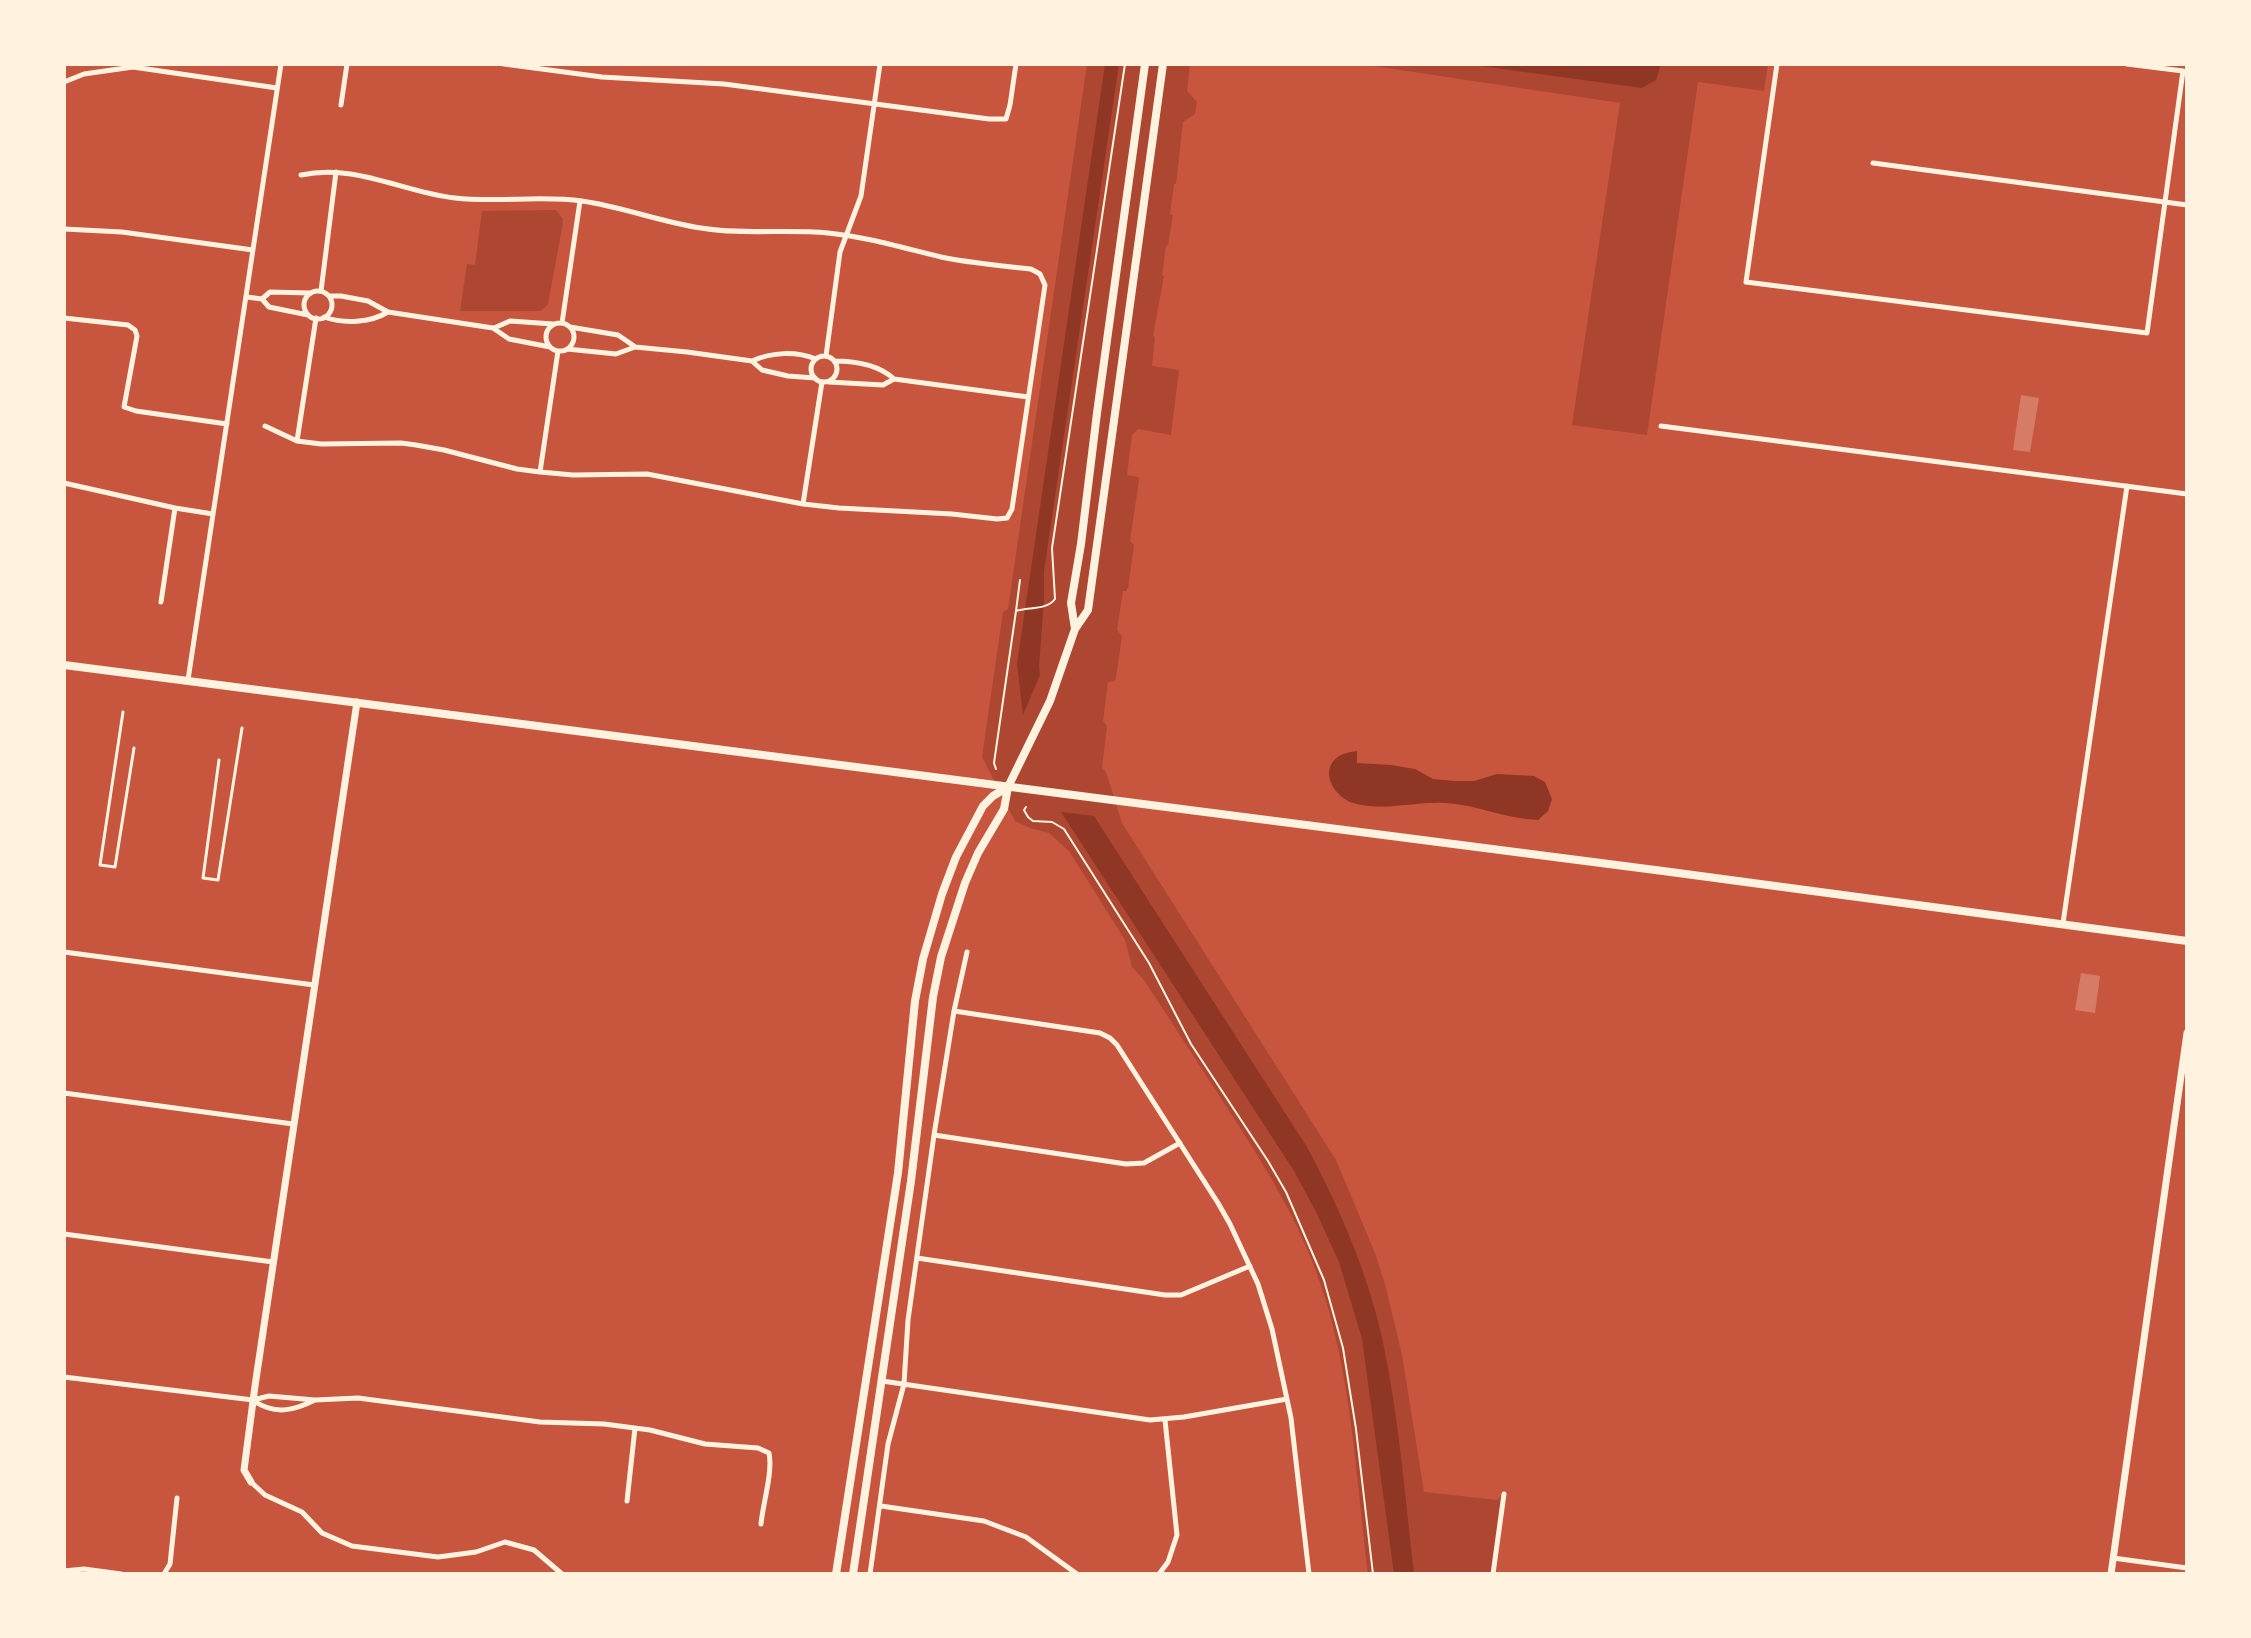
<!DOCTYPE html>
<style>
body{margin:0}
#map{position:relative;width:2251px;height:1638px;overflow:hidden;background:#c8553d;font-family:"Fira Sans Condensed",sans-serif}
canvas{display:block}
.frame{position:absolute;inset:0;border:66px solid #fff3e0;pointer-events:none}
</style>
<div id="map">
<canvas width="2251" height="1638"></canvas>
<div class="frame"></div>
</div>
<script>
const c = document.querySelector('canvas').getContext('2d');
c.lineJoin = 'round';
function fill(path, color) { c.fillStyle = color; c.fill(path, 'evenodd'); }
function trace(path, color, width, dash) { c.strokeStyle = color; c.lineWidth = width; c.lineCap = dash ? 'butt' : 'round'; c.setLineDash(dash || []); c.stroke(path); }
const green = new Path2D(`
 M 1087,64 L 1190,64 L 1187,91 L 1197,102 L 1195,114 L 1183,122 L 1176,184 L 1174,184 L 1170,214 L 1173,215 L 1168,245 L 1166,246 L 1162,275 L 1164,276 L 1153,336 L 1155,337 L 1152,366 L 1179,370 L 1171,435 L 1138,429 L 1132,435 L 1127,475 L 1138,477 L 1139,480 L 1130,541 L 1134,545 L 1128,588 L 1126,591 L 1123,591 L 1117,630 L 1122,636 L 1116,677 L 1115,681 L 1108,682 L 1103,721 L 1107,726 L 1102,768 L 1106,772 L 1122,823 L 1336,1160 L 1375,1253 L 1385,1284 L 1402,1355 L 1424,1492 L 1497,1500 L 1504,1494 L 1492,1574 L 1368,1574 C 1356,1477 1351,1366 1317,1274 C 1295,1213 1259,1157 1224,1103 C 1197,1062 1171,1021 1144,980 L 1132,967 L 1125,940 L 1069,851 L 1049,833 L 1030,828 L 1015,821 L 982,757 L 1003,612 L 1008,609 Z
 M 1360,64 L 1768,64 L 1764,91 L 1698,82 L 1647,435 L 1572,425 L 1620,103 Z
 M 556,210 L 563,219 L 562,228 L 548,304 L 541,311 L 460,311 L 467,264 L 475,265 L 482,211 Z`);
const water = new Path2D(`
 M 1105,64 L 1119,64 L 1044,571 L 1044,600 L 1039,666 L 1040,675 L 1023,715 L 1017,664 Z
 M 1466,64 L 1659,64 L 1660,67 L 1656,80 L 1642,88 Z
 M 1357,751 L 1357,763 L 1391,765 L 1415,769 L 1433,779 L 1454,781 L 1474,781 L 1497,774 L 1534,776 L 1545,782 L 1552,799 L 1548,811 L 1538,820 C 1507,819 1477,805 1446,803 C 1415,801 1384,812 1353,803 C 1334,797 1318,770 1339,756 C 1344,753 1351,752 1357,751 Z
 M 1061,812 L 1094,816 L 1307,1147 C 1340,1209 1368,1273 1383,1342 C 1399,1418 1405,1497 1414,1574 L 1394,1574 L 1362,1339 L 1339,1262 L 1316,1212 L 1294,1171 Z`);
const building = new Path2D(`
 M 2021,395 L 2039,398 L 2030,452 L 2013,450 Z
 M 2081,973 L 2100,976 L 2095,1013 L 2075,1010 Z`);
const path = new Path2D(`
 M 1016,611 L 1020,580
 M 996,769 L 994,763 L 1016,611 C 1029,607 1047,610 1055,599 L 1052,548 L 1125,64
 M 1026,807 L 1024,810 L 1028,817 L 1033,821 L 1052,822 L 1064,829 L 1149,963 L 1191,1044 L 1268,1161 L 1286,1192 L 1324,1280 L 1343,1348 L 1356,1429 L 1373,1574`);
const service = new Path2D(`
 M 123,712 L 100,865 L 115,867 L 134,748
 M 219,760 L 203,878 L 218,880 L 242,728`);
const minor = new Path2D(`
 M 504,64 L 602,77 L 724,84 L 989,119 L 1006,119 L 1010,105 L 1016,64
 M 1777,64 L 1746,282 L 2147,333 L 2183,71 L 2127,64
 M 64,82 L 84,74 L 133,67 L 277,88
 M 341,105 L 347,64
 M 1873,163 L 2187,205
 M 64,229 L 122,232 L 253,250
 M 321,291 L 336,172
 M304 305a14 14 0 1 1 28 0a14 14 0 1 1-28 0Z
 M 329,296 L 341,296 L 368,301 L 388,312 L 493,328 L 509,339 L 550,347
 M 247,297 L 262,299 L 269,307 L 308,315
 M 262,299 L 270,292 L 310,293
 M 324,317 C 344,324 370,323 388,312
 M 64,318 L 128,325 L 135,330 L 137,336 L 124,407 L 136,411 L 227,424
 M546 337a14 14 0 1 1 28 0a14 14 0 1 1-28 0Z
 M 562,323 L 580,201
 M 570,327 L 618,335 L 634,346
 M 494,328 L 510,321 L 553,324
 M 567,349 L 616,354 L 635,347 L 687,352 L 752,361 L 762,370 L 788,376 L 815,378
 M 826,356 L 840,252 L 861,196 L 880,64
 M811 369a13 13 0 1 1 26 0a13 13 0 1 1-26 0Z
 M 752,361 C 772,352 796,351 816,359
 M 834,361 C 855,361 879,365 894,379 L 1028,397
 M 829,382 L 883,385 L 894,379
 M 265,426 L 297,441 L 321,444 L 401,443 L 416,445 L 444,450 L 517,469 L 540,472 L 573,475 L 647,474 L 803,504 L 839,508 L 952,514 L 997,519 L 1007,518 L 1012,509 L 1045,285 L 1040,274 L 1031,269 C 1001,266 970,263 941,257 C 903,248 867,237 828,233 C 786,229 743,235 701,228 C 661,222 623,207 582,201 C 540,195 498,203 455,198 C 402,192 355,163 301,175
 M 1661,426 L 2187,494
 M 297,441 L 316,318
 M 540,472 L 558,351
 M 64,483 L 175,508 L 161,602
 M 803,504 L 822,382
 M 175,508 L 213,514
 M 188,680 L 281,64
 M 2063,923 L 2127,486
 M 64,952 L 314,985
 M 954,1011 L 1100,1033 L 1110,1038 L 1117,1045 L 1218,1203 L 1230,1224 L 1258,1284 L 1272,1329 L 1291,1418 L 1309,1574
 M 64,1093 L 293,1124
 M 934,1135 L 1126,1164 L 1144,1163 L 1180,1143
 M 64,1234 L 273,1262
 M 917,1258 L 1165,1295 L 1181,1295 L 1250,1266
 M 64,1377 L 253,1400 L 269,1396 L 315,1400 L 358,1398 L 540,1422 L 604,1424 L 650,1430 L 705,1444 L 758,1448 L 769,1453 C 773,1472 763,1503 761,1524
 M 882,1381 L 1150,1420 L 1184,1417 L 1287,1399
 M 254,1401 C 275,1415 293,1411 315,1400
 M 251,1482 L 265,1495 L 302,1512 L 322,1533 L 352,1546 L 438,1557 L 476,1552 L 505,1542 L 534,1550 L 562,1574
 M 627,1501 L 635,1428
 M 881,1506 L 984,1521 L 1026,1537 L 1077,1574
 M 2113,1558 L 2187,1568
 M 64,1571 L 84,1569 L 121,1574
 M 164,1574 L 170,1564 L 177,1498
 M 870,1574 L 888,1444 L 904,1384 L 908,1320 L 934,1135 L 954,1011 L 967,952
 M 1159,1574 L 1168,1562 L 1177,1535 L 1165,1420
 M 1493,1574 L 1504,1494`);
const tertiary = new Path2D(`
 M 251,1482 L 244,1470 L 255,1386 L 357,702
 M 2111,1574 L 2187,1033`);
const secondary = new Path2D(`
 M 1075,629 L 1071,603 L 1081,544 L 1097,413 L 1145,64
 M 64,665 L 1663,871 L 2187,941
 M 836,1574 L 898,1173 L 915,1001 L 923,959 L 942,894 L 956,857 L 983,806 L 993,796 L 1008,787
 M 853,1574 L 911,1181 L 933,997 L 941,957 L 965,883 L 978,853 L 1004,809 L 1008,787 L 1050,701 L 1075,629 L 1088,610 L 1163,64`);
fill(green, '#ae4732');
fill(water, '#8f3625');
fill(building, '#d67c66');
trace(path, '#fff3e0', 2);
trace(service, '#fff3e0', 3);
trace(minor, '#fff3e0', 5);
trace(tertiary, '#fff3e0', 7);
trace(secondary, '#fff3e0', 8);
</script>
